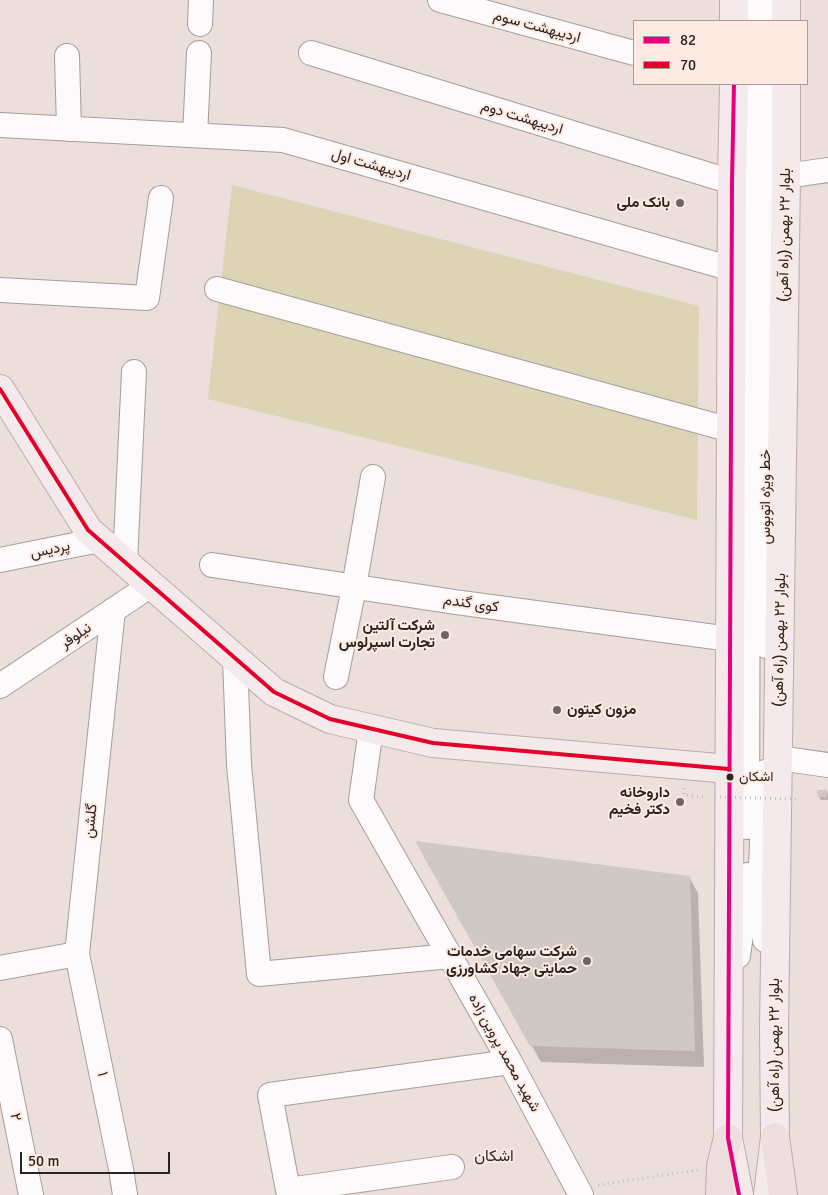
<!DOCTYPE html>
<meta charset="utf-8">
<style>
body{margin:0}
#map{position:relative;width:828px;height:1195px;overflow:hidden;background:#ebdedb;font-family:Signika,sans-serif}
canvas{display:block}
.legend{position:absolute;left:633px;top:20px;width:175px;height:65px;box-sizing:border-box;background:#fceae3;border:1px solid #a99b95;margin:0;padding:6px 9px;list-style:none;font-size:15px;color:#2c2421}
.legend li{display:flex;align-items:center;gap:10px;height:25px}
.legend b{width:25px;border:1px solid #a99b95}
.scale{position:absolute;left:20px;top:1152px;width:150px;height:22px;box-sizing:border-box;border:2px solid #2c2421;border-top:0;padding-left:6px;font-size:15px;line-height:18px;white-space:nowrap;color:#2c2421;-webkit-text-stroke:4px #fceae3;paint-order:stroke}
</style>
<div id="map">
<canvas width="828" height="1195"></canvas>
<ul class="legend">
<li><b style="height:6px;background:#e5007d"></b>82</li>
<li><b style="height:6px;background:#e4002b"></b>70</li>
</ul>
<div class="scale">50 m</div>
</div>
<script>
const c = document.querySelector('canvas').getContext('2d');
c.lineJoin = 'round';
function fill(path, color) { c.fillStyle = color; c.fill(path, 'evenodd'); }
function trace(path, color, width, dash) { c.strokeStyle = color; c.lineWidth = width; c.lineCap = dash ? 'butt' : 'round'; c.setLineDash(dash || []); c.stroke(path); }
function write(font, color, halo, rows, align = 'center') {
  c.font = font + ' Signika,Vazirmatn,sans-serif'; c.lineWidth = 4; c.setLineDash([]); c.textBaseline = 'middle'; c.strokeStyle = halo; c.fillStyle = color; for (const [text, x, y, turn = 0] of rows) {
    c.save(); c.translate(x, y); c.rotate((+turn || 0) * Math.PI / 180); c.textAlign = isNaN(turn) ? turn : align; if (halo) c.strokeText(text, 0, 0); c.fillText(text, 0, 0); c.restore();
  }
}
const green = new Path2D(`
 M 232,185 L 699,306 L 697,520 L 208,399 Z`);
const shadow = new Path2D(`
 M 827,791 L 828,794 L 828,800 L 821,800 L 819,797 Z
 M 418,843 L 689,877 L 698,893 L 704,1067 L 541,1062 Z`);
const building = new Path2D(`
 M 817,790 L 827,790 L 827,797 L 818,797 Z
 M 415,841 L 690,876 L 695,1051 L 530,1046 Z`);
const path = new Path2D(`
 M 684,788 L 684,795 L 706,797
 M 598,1185 L 698,1170`);
const minor = new Path2D(`
 M 440,0 L 634,53
 M 750,21 L 750,0
 M 768,21 L 768,0
 M 200,24 L 201,0
 M 311,53 L 732,182
 M 67,56 L 69,129
 M 0,125 L 283,140 L 732,269
 M 195,135 L 199,53
 M 786,176 L 828,170
 M 217,289 L 731,430
 M 0,290 L 147,298 L 161,198
 M 0,560 L 99,540
 M 125,562 L 134,372
 M 212,565 L 455,602 L 730,639
 M 113,610 L 77,954 L 121,1169 L 125,1195
 M 766,646 L 768,84
 M 235,659 L 239,765 L 259,974 L 450,956
 M 336,677 L 354,587 L 373,477
 M 0,686 L 151,585
 M 371,729 L 361,800 L 510,1062 L 581,1195
 M 778,758 L 828,765
 M 765,772 L 760,890 L 765,940
 M 747,827 L 749,134 L 751,84
 M 738,956 L 747,891 L 747,875
 M 0,968 L 77,954
 M 0,1039 L 31,1195
 M 452,1167 L 288,1190 L 270,1095 L 510,1062`);
const major = new Path2D(`
 M 734,0 L 734,21
 M 786,0 L 786,21
 M 734,84 L 732,182 L 728,1138 L 739,1195
 M 0,389 L 88,530 L 274,692 L 330,719 L 433,743 L 729,769
 M 768,1195 L 775,1137 L 774,1029 L 786,176 L 786,84`);
const highway = new Path2D(`
 M 775,1137 L 783,1195
 M 720,1195 L 721,1166 L 728,1138`);
const pathBridge = new Path2D(`
 M 715,797 L 798,799`);
const bus1 = new Path2D(`
 M 734,84 L 732,182 L 728,1138 L 739,1195`);
const bus2 = new Path2D(`
 M 0,389 L 88,530 L 274,692 L 330,719 L 433,743 L 729,769`);
const markers = [
 [680,203,5,"#6f6562"],
 [445,635,5,"#6f6562"],
 [557,710,5,"#6f6562"],
 [730,777,4.5,"#2c2421"],
 [680,802,5,"#6f6562"],
 [587,961,5,"#6f6562"]
];
const busNames = [
 ["اشکان",739,777]
];
const streetNames = [
 ["اردیبهشت سوم",537,27,15],
 ["اردیبهشت دوم",522,118,17],
 ["اردیبهشت اول",371,165,16],
 ["بلوار ۲۲ بهمن (راه آهن)",785,235,-89],
 ["خط ویژه اتوبوس",766,497,-90],
 ["پردیس",50,550,-12],
 ["کوی گندم",471,604,8],
 ["نیلوفر",76,636,-34],
 ["بلوار ۲۲ بهمن (راه آهن)",780,640,-89],
 ["گلشن",91,821,-84],
 ["بلوار ۲۲ بهمن (راه آهن)",775,1045,-90],
 ["شهید محمد پروین زاده",504,1053,61],
 ["۱",102,1074,79],
 ["۲",15,1117,79]
];
const poiNames = [
 ["بانک ملی",670,203],
 ["شرکت آلتین",435,626],
 ["تجارت اسپرلوس",435,643],
 ["مزون کیتون",567,710,"left"],
 ["داروخانه",670,793],
 ["دکتر فخیم",670,810],
 ["شرکت سهامی خدمات",577,952],
 ["حمایتی جهاد کشاورزی",577,969]
];
const neighbourhoodNames = [
 ["اشکان",494,1157]
];
fill(green, '#dcd4b4');
fill(shadow, '#0003');
fill(building, '#d0c8c3');
trace(minor, '#a69d9a', 26);
trace(major, '#bea9ab', 30);
trace(highway, '#bea9ab', 30);
trace(path, '#c4bfbe', 3, [1, 4]);
trace(minor, '#fcfafa', 24);
trace(major, '#f4eaeb', 28);
trace(highway, '#eedee0', 28);
trace(pathBridge, '#c4bfbe', 3, [1, 4]);
trace(bus1, '#e5007d', 4);
trace(bus2, '#e4002b', 4);
for (const [x, y, r, color] of markers) { const dot = new Path2D(); dot.arc(x, y, r, 0, 2 * Math.PI); c.fillStyle = color; c.fill(dot); trace(dot, '#fceae3', 2); }
write('14px', '#2c2421', '#fceae3', busNames, 'left');
write('15px', '#2c2421', '#fceae3', streetNames);
write('bold 15px', '#2c2421', '#fceae3', poiNames, 'right');
write('16px', '#2c2421', '#fceae3', neighbourhoodNames);
</script>
